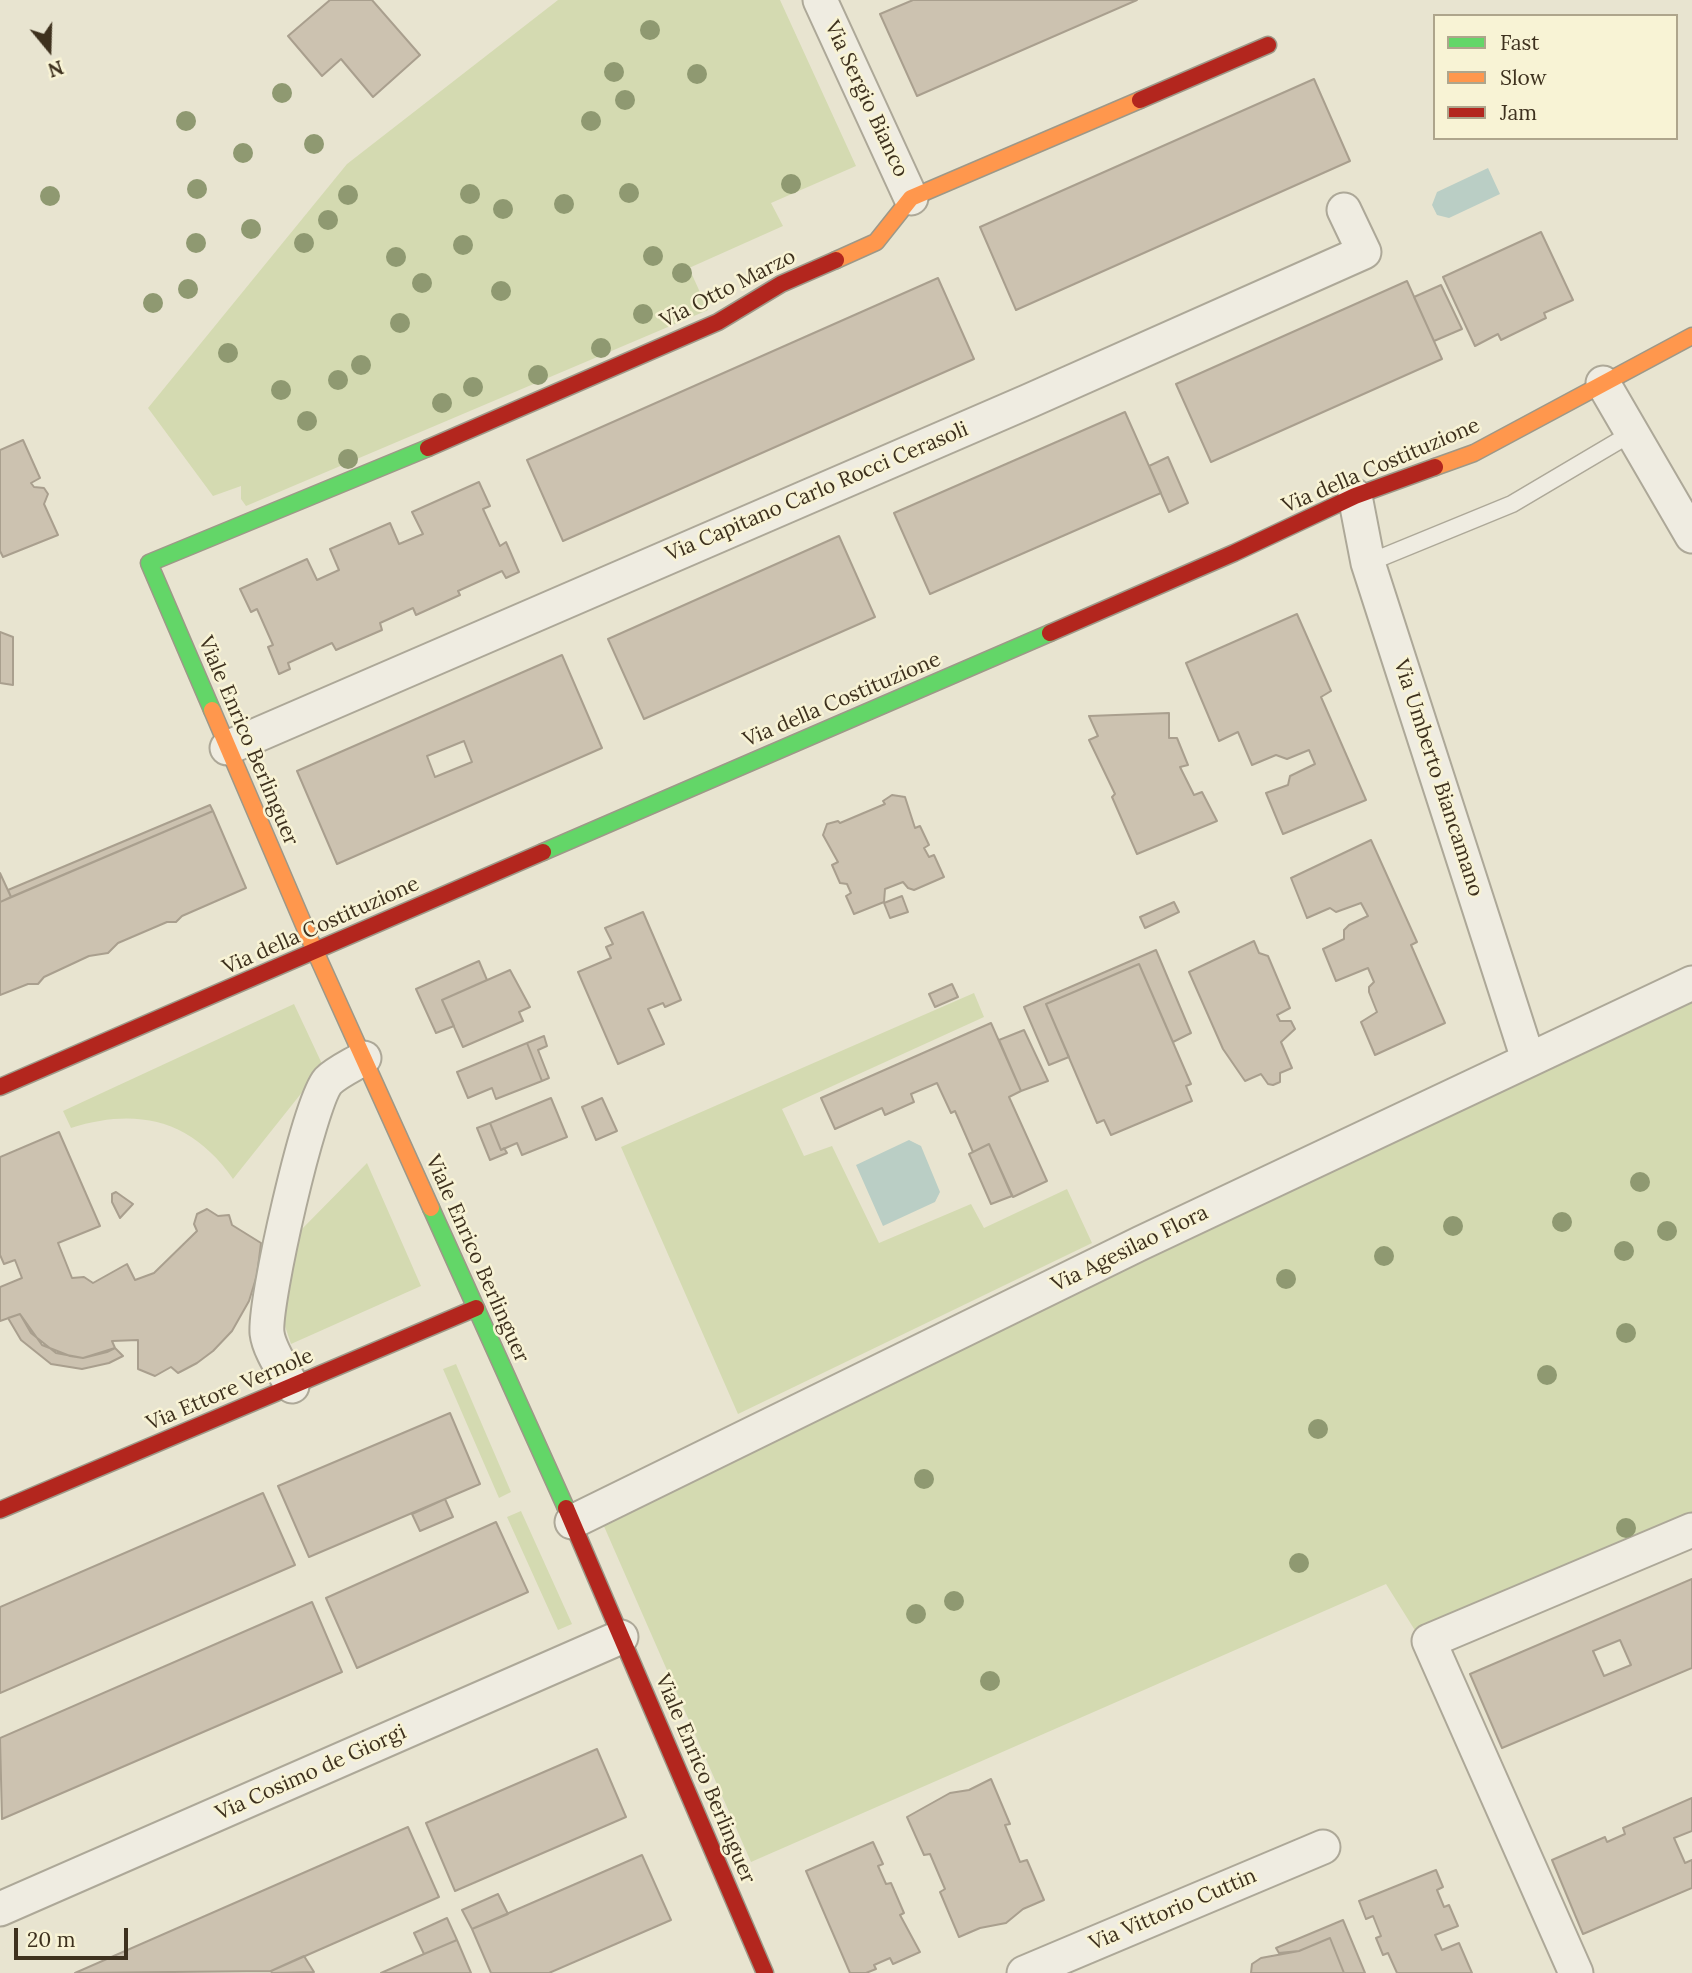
<!DOCTYPE html>
<style>
body{margin:0}
#map{position:relative;width:1692px;height:1973px;overflow:hidden;background:#e8e4d0;font-family:Lora,serif}
canvas{display:block}
.legend{position:absolute;left:1433px;top:14px;width:245px;height:126px;box-sizing:border-box;background:#f8f3d5;border:2px solid #aea58c;margin:0;padding:9px 12px;list-style:none;font-size:21px;color:#3e311e}
.legend li{display:flex;align-items:center;gap:14px;height:35px}
.legend b{width:35px;border:2px solid #aea58c}
.north{position:absolute;left:14px;top:14px;width:70px;height:70px;-webkit-text-stroke:5px #f8f3d5;paint-order:stroke;rotate:161deg;font-size:19px;font-weight:700;line-height:28px;text-align:center;color:#3e311e}
.north::after{content:'';display:block;margin:auto;width:24px;height:32px;background:#3e311e;clip-path:polygon(50% 0,100% 100%,50% 72%,0 100%)}
.scale{position:absolute;left:14px;top:1928px;width:114px;height:32px;box-sizing:border-box;border:4px solid #3e311e;border-top:0;padding-left:9px;font-size:21px;line-height:24px;white-space:nowrap;color:#3e311e;-webkit-text-stroke:5px #f8f3d5;paint-order:stroke}
</style>
<div id="map">
<canvas width="1692" height="1973"></canvas>
<ul class="legend">
<li><b style="height:9px;background:#63d668"></b>Fast</li>
<li><b style="height:9px;background:#ff974d"></b>Slow</li>
<li><b style="height:9px;background:#b3261e"></b>Jam</li>
</ul>
<div class="north">N</div>
<div class="scale">20 m</div>
</div>
<script>
const c = document.querySelector('canvas').getContext('2d');
c.lineJoin = 'round';
function fill(path, color) { c.fillStyle = color; c.fill(path, 'evenodd'); }
function trace(path, color, width, dash) { c.strokeStyle = color; c.lineWidth = width; c.lineCap = dash ? 'butt' : 'round'; c.setLineDash(dash || []); c.stroke(path); }
function write(font, color, halo, rows, align = 'center') {
  c.font = font + ' Lora,serif'; c.lineWidth = 5; c.setLineDash([]); c.textBaseline = 'middle'; c.strokeStyle = halo; c.fillStyle = color; for (const [text, x, y, turn = 0] of rows) {
    c.save(); c.translate(x, y); c.rotate((+turn || 0) * Math.PI / 180); c.textAlign = isNaN(turn) ? turn : align; if (halo) c.strokeText(text, 0, 0); c.fillText(text, 0, 0); c.restore();
  }
}
const green = new Path2D(`
 M 558,0 L 780,0 L 856,166 L 771,203 L 783,226 L 689,268 L 708,310 L 246,506 L 241,499 L 241,486 L 213,496 L 148,408 L 347,164 Z
 M 974,993 L 984,1017 L 782,1109 L 804,1156 L 832,1146 L 879,1243 L 971,1204 L 984,1228 L 1067,1189 L 1092,1243 L 738,1414 L 621,1147 Z
 M 1692,1000 L 1692,1515 L 1416,1632 L 1386,1584 L 751,1862 L 603,1524 L 1116,1273 Z
 M 294,1004 L 323,1066 L 233,1179 C 192,1120 138,1107 71,1128 L 63,1111 Z
 M 367,1163 L 421,1286 L 291,1344 L 282,1317 L 298,1233 Z
 M 456,1364 L 511,1492 L 499,1498 L 443,1369 Z
 M 521,1511 L 572,1624 L 558,1630 L 507,1517 Z`);
const water = new Path2D(`
 M 1488,168 L 1500,194 L 1449,218 L 1437,215 L 1432,205 L 1437,192 Z
 M 909,1140 L 921,1146 L 940,1192 L 935,1202 L 883,1226 L 856,1165 Z`);
const building = new Path2D(`
 M 330,0 L 372,0 L 420,55 L 373,97 L 341,59 L 322,76 L 288,36 Z
 M 913,0 L 1137,0 L 917,96 L 880,14 Z
 M 1314,79 L 1350,161 L 1016,310 L 980,227 Z
 M 1541,232 L 1573,300 L 1544,313 L 1546,318 L 1501,340 L 1498,334 L 1475,346 L 1443,277 Z
 M 938,278 L 974,359 L 563,541 L 527,460 Z
 M 1407,281 L 1442,359 L 1211,462 L 1176,384 Z
 M 1441,285 L 1462,329 L 1434,341 L 1414,297 Z
 M 1125,412 L 1161,493 L 930,594 L 894,513 Z
 M 23,440 L 40,478 L 31,483 L 34,487 L 44,488 L 48,494 L 44,504 L 58,535 L 3,557 L 0,551 L 0,450 Z
 M 1168,457 L 1188,503 L 1169,512 L 1149,466 Z
 M 479,482 L 490,506 L 483,509 L 500,546 L 506,542 L 519,572 L 506,578 L 502,571 L 458,591 L 460,595 L 416,615 L 413,608 L 380,623 L 382,630 L 336,650 L 332,643 L 288,663 L 290,669 L 279,674 L 268,647 L 273,645 L 257,609 L 251,612 L 240,589 L 307,559 L 317,580 L 339,570 L 330,549 L 390,523 L 399,544 L 423,534 L 412,512 Z
 M 839,536 L 875,617 L 644,719 L 608,639 Z
 M 1297,614 L 1331,691 L 1321,697 L 1366,800 L 1283,834 L 1266,793 L 1288,785 L 1290,776 L 1315,764 L 1309,750 L 1287,759 L 1276,755 L 1252,765 L 1238,732 L 1219,741 L 1186,663 Z
 M 0,632 L 13,637 L 13,685 L 0,683 Z
 M 562,655 L 602,748 L 337,864 L 297,771 ZM 464,741 L 472,762 L 435,777 L 427,756 Z
 M 1169,713 L 1169,738 L 1177,738 L 1188,765 L 1180,767 L 1194,795 L 1202,792 L 1217,821 L 1137,854 L 1112,797 L 1115,794 L 1089,740 L 1098,736 L 1089,716 Z
 M 892,795 L 905,797 L 915,828 L 920,826 L 929,845 L 924,848 L 929,857 L 934,855 L 944,877 L 914,890 L 908,888 L 903,882 L 885,889 L 884,902 L 854,914 L 846,896 L 851,893 L 847,884 L 840,883 L 832,865 L 838,862 L 823,835 L 827,824 L 838,821 L 840,823 L 885,804 L 883,801 Z
 M 210,805 L 213,811 L 11,897 L 8,890 Z
 M 213,811 L 246,888 L 182,916 L 176,922 L 167,922 L 118,943 L 108,953 L 89,956 L 44,977 L 38,984 L 28,984 L 0,995 L 0,902 Z
 M 1371,840 L 1417,942 L 1411,945 L 1445,1023 L 1375,1055 L 1361,1022 L 1377,1012 L 1369,992 L 1369,987 L 1374,982 L 1368,968 L 1336,981 L 1323,949 L 1344,939 L 1344,930 L 1349,925 L 1368,916 L 1361,903 L 1336,912 L 1330,908 L 1307,918 L 1291,878 Z
 M 0,873 L 11,897 L 0,902 Z
 M 902,896 L 908,912 L 890,918 L 884,903 Z
 M 1174,902 L 1179,912 L 1145,928 L 1140,917 Z
 M 643,912 L 681,1000 L 665,1007 L 663,1003 L 648,1009 L 664,1044 L 618,1064 L 578,972 L 611,958 L 606,947 L 613,944 L 605,928 Z
 M 1254,941 L 1259,953 L 1268,956 L 1290,1008 L 1277,1015 L 1280,1021 L 1291,1021 L 1295,1029 L 1281,1042 L 1292,1068 L 1280,1073 L 1280,1082 L 1273,1085 L 1268,1084 L 1261,1074 L 1245,1081 L 1223,1049 L 1189,972 Z
 M 1156,950 L 1191,1033 L 1173,1042 L 1139,964 L 1046,1004 L 1069,1057 L 1049,1065 L 1024,1007 Z
 M 479,961 L 487,980 L 442,1000 L 454,1026 L 436,1033 L 416,989 Z
 M 1139,964 L 1191,1084 L 1186,1086 L 1192,1101 L 1111,1135 L 1104,1120 L 1097,1123 L 1046,1004 Z
 M 510,970 L 530,1007 L 519,1012 L 523,1021 L 463,1047 L 442,1000 Z
 M 952,984 L 958,997 L 935,1007 L 929,994 Z
 M 991,1023 L 1021,1091 L 1009,1097 L 1047,1181 L 1013,1197 L 989,1144 L 973,1152 L 955,1111 L 951,1113 L 937,1083 L 911,1094 L 914,1102 L 885,1115 L 882,1108 L 835,1129 L 821,1098 Z
 M 1024,1030 L 1048,1081 L 1021,1091 L 999,1040 Z
 M 544,1036 L 547,1046 L 538,1050 L 549,1078 L 542,1081 L 527,1043 Z
 M 527,1043 L 542,1081 L 496,1099 L 492,1088 L 468,1098 L 457,1072 Z
 M 551,1098 L 567,1137 L 522,1155 L 517,1143 L 501,1150 L 490,1123 Z
 M 602,1098 L 617,1131 L 596,1140 L 582,1107 Z
 M 490,1123 L 501,1150 L 504,1148 L 507,1153 L 490,1160 L 477,1128 Z
 M 59,1132 L 100,1226 L 58,1243 L 72,1278 L 84,1277 L 93,1283 L 127,1264 L 135,1280 L 154,1273 L 197,1231 L 194,1224 L 197,1214 L 207,1209 L 218,1216 L 229,1215 L 232,1225 L 261,1243 L 257,1275 L 249,1301 L 232,1331 L 213,1351 L 197,1363 L 178,1373 L 171,1367 L 155,1376 L 138,1369 L 138,1340 L 112,1341 L 115,1348 L 107,1352 L 83,1358 L 70,1356 L 42,1345 L 20,1314 L 0,1321 L 0,1287 L 22,1278 L 15,1260 L 4,1264 L 0,1255 L 0,1157 Z
 M 989,1144 L 1012,1196 L 991,1204 L 969,1154 Z
 M 116,1192 L 133,1204 L 120,1218 L 112,1202 L 112,1194 Z
 M 20,1314 L 31,1333 L 56,1353 L 83,1358 L 115,1348 L 123,1356 L 109,1363 L 82,1369 L 51,1364 L 21,1340 L 8,1318 Z
 M 450,1413 L 480,1484 L 309,1557 L 278,1486 Z
 M 263,1493 L 295,1565 L 0,1693 L 0,1607 Z
 M 445,1499 L 453,1517 L 420,1531 L 412,1514 Z
 M 496,1522 L 528,1592 L 357,1668 L 326,1598 Z
 M 1692,1579 L 1692,1668 L 1502,1748 L 1470,1674 ZM 1620,1640 L 1631,1665 L 1604,1676 L 1593,1651 Z
 M 312,1602 L 342,1672 L 2,1819 L 0,1738 Z
 M 597,1749 L 626,1817 L 455,1891 L 426,1823 Z
 M 991,1779 L 1010,1824 L 1005,1825 L 1020,1862 L 1027,1860 L 1044,1900 L 1023,1909 L 1006,1923 L 980,1928 L 959,1937 L 940,1892 L 945,1889 L 930,1854 L 924,1855 L 907,1817 L 950,1793 L 969,1790 Z
 M 1692,1798 L 1692,1831 L 1674,1838 L 1685,1863 L 1692,1860 L 1692,1888 L 1583,1934 L 1552,1860 L 1605,1837 L 1607,1842 L 1625,1834 L 1623,1828 Z
 M 408,1827 L 439,1897 L 271,1971 L 75,1973 Z
 M 873,1842 L 883,1864 L 878,1866 L 886,1884 L 891,1883 L 904,1913 L 900,1915 L 920,1952 L 893,1964 L 890,1958 L 874,1965 L 876,1969 L 866,1973 L 850,1973 L 806,1871 Z
 M 642,1855 L 671,1920 L 549,1973 L 491,1973 L 472,1929 Z
 M 1436,1870 L 1443,1887 L 1437,1890 L 1444,1907 L 1449,1905 L 1458,1926 L 1435,1935 L 1442,1950 L 1459,1943 L 1472,1973 L 1397,1973 L 1388,1953 L 1383,1955 L 1376,1938 L 1381,1936 L 1373,1916 L 1366,1919 L 1359,1901 Z
 M 498,1894 L 508,1914 L 472,1929 L 462,1910 Z
 M 447,1918 L 457,1940 L 424,1954 L 414,1933 Z
 M 1343,1920 L 1365,1973 L 1344,1973 L 1330,1938 L 1299,1951 L 1279,1953 L 1276,1948 Z
 M 1330,1938 L 1344,1973 L 1251,1973 L 1252,1964 L 1261,1958 L 1299,1951 Z
 M 457,1940 L 471,1973 L 381,1973 L 424,1954 Z
 M 304,1956 L 314,1972 L 272,1973 L 271,1971 Z`);
const lane = new Path2D(`
 M 1368,563 L 1512,504 L 1632,433`);
const street = new Path2D(`
 M 820,0 L 911,198
 M 1603,383 L 1692,536
 M 1355,496 L 1368,563 L 1528,1059
 M 227,748 L 1029,401 L 1364,252 L 1344,210
 M 292,1386 C 284,1371 269,1350 267,1333 C 264,1302 309,1103 328,1081 C 337,1072 353,1065 364,1058
 M 572,1522 L 1141,1243 L 1692,983
 M 0,1909 L 621,1637
 M 1024,1973 L 1323,1847
 M 1576,1973 L 1429,1641 L 1692,1530`);
const fast = new Path2D(`
 M 212,710 L 149,563 L 428,448
 M 543,852 L 1050,633
 M 431,1208 L 566,1508`);
const slow = new Path2D(`
 M 836,260 L 876,242 L 911,198 L 1140,100
 M 1435,467 L 1474,453 L 1692,336
 M 212,710 L 315,951 L 431,1208`);
const jam = new Path2D(`
 M 1140,100 L 1268,45
 M 428,448 L 718,322 L 781,284 L 836,260
 M 1050,633 L 1234,553 L 1355,496 L 1435,467
 M 0,1087 L 543,852
 M 566,1508 L 765,1973
 M 0,1510 L 476,1308`);
const trees = [
 [650,30],
 [614,72],
 [697,74],
 [282,93],
 [625,100],
 [186,121],
 [591,121],
 [314,144],
 [243,153],
 [791,184],
 [197,189],
 [629,193],
 [470,194],
 [348,195],
 [50,196],
 [564,204],
 [503,209],
 [328,220],
 [251,229],
 [196,243],
 [304,243],
 [463,245],
 [653,256],
 [396,257],
 [682,273],
 [422,283],
 [188,289],
 [501,291],
 [153,303],
 [643,314],
 [400,323],
 [601,348],
 [228,353],
 [361,365],
 [538,375],
 [338,380],
 [473,387],
 [281,390],
 [442,403],
 [307,421],
 [348,459],
 [1640,1182],
 [1562,1222],
 [1453,1226],
 [1667,1231],
 [1624,1251],
 [1384,1256],
 [1286,1279],
 [1626,1333],
 [1547,1375],
 [1318,1429],
 [924,1479],
 [1626,1528],
 [1299,1563],
 [954,1601],
 [916,1614],
 [990,1681]
];
const streetNames = [
 ["Via Sergio Bianco",866,99,65],
 ["Via Otto Marzo",728,289,-27],
 ["Via della Costituzione",1381,466,-23],
 ["Via Capitano Carlo Rocci Cerasoli",817,492,-23],
 ["Via della Costituzione",842,700,-23],
 ["Viale Enrico Berlinguer",248,741,67],
 ["Via Umberto Biancamano",1438,778,72],
 ["Via della Costituzione",321,926,-24],
 ["Via Agesilao Flora",1130,1249,-26],
 ["Viale Enrico Berlinguer",477,1259,66],
 ["Via Ettore Vernole",230,1390,-23],
 ["Via Cosimo de Giorgi",311,1773,-24],
 ["Viale Enrico Berlinguer",705,1779,67],
 ["Via Vittorio Cuttin",1173,1910,-23]
];
fill(green, '#d4dab1');
fill(water, '#bacec5');
fill(building, '#ccc2b0');
trace(building, '#a99f8e', 2);
trace(lane, '#ada898', 19);
trace(street, '#ada898', 37);
trace(fast, '#9d9888', 19);
trace(slow, '#9d9888', 19);
trace(jam, '#9d9888', 19);
trace(lane, '#efece1', 16);
trace(street, '#efece1', 33);
trace(fast, '#63d668', 16);
trace(slow, '#ff974d', 16);
trace(jam, '#b3261e', 16);
c.fillStyle = '#8f9971';
for (const [x, y] of trees) { c.beginPath(); c.arc(x, y, 10, 0, 2 * Math.PI); c.fill(); }
write('21px', '#3e311e', '#f8f3d5', streetNames);
</script>
